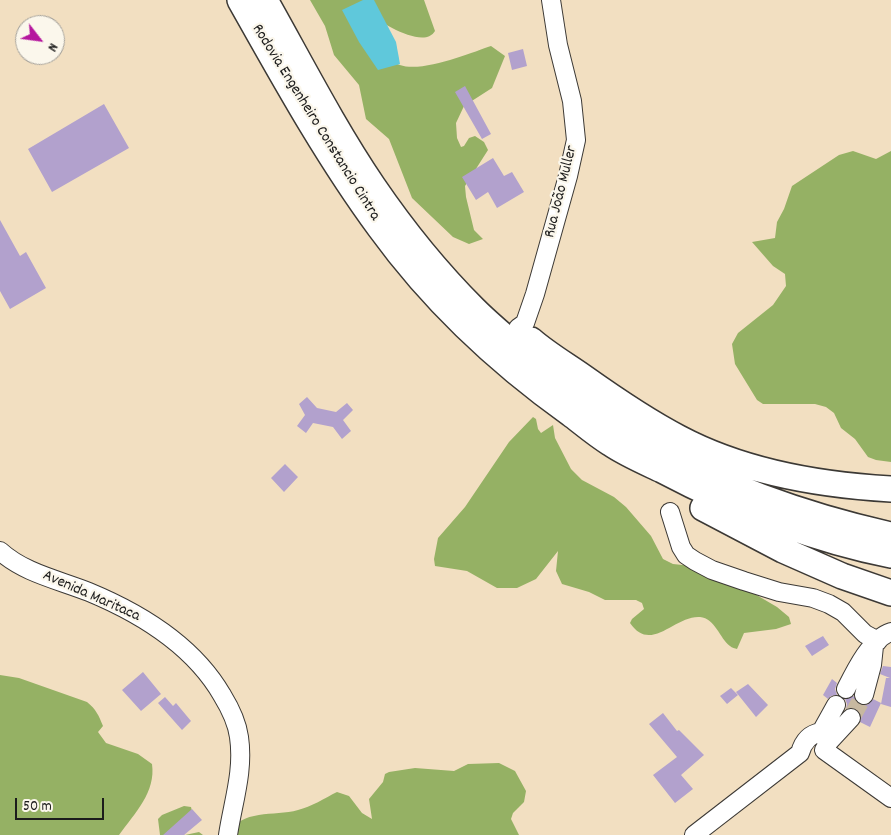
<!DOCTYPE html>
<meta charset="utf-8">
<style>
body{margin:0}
#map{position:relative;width:891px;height:835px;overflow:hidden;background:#f2dfc1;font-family:Dekko,sans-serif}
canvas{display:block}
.north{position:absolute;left:15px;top:15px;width:50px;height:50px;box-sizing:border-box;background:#fbf7ec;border:1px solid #a29f99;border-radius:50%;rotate:120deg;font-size:14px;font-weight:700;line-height:20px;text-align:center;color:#1c1c1c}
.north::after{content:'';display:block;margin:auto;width:18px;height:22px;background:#b5179e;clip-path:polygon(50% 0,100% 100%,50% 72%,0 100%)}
.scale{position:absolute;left:15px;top:798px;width:89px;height:22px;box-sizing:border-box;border:2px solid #1c1c1c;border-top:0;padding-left:6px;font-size:15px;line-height:18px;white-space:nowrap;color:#1c1c1c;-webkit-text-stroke:4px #fbf7ec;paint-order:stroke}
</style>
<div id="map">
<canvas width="891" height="835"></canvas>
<div class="north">N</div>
<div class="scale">50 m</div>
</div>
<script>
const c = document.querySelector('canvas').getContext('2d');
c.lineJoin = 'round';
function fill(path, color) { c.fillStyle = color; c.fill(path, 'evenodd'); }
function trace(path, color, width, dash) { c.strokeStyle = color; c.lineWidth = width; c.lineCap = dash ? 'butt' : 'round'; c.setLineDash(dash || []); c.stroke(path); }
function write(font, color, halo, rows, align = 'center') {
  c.font = font + ' Dekko,sans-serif'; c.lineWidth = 4.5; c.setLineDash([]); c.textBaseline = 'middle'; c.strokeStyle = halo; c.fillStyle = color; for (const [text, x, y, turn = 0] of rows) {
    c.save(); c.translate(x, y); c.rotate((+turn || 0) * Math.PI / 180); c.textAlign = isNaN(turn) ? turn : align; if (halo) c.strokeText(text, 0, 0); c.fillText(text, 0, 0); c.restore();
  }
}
const forest = new Path2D(`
 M 310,0 L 424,0 L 435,31 C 424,50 381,22 368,14 C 375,28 382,47 391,59 C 407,80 470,53 491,46 L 505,56 L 492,88 L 464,106 L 456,123 L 457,138 L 461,147 L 464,146 L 469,138 L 475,136 L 484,142 L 488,150 L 465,186 L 466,197 L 474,230 L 483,239 L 469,244 L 453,237 L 412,198 L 389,139 L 366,119 L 359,85 L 334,55 L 325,26 Z
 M 853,151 L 876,159 L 891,151 L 891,462 L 876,460 L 868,457 L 855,439 L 841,428 L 834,413 L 826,407 L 815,404 L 763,404 L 757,400 L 735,364 L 732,344 L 738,333 L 773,305 L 786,286 L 785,274 L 773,266 L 752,242 L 775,238 L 777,222 L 784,209 L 792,186 L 839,155 Z
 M 533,417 L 536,419 L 538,429 L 541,433 L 553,425 L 555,438 L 571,469 L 582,480 L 614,497 L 626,507 L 651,536 L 663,559 L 673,564 L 701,567 L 724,576 L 777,607 L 789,617 L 791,624 L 776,629 L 744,633 L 737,649 C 735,648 732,648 730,646 C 720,639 715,618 700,617 C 675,615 651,654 630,623 L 632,619 L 644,609 L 642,603 L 636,600 L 605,600 L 589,592 L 562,584 L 556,571 L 558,551 L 536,579 L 517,588 L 497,588 L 467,571 L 435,566 L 434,559 L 438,538 L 465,507 L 509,442 Z
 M 0,675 L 19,678 L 87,702 C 96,709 99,716 103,726 L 98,732 L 106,743 L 138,754 L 152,764 C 156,792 135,813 119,835 L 0,835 Z
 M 499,763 L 515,771 L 526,791 L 524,802 L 513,813 L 511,819 L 519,835 L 228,835 C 241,808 274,817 298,810 C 311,807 325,798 337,792 L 349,796 L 362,813 L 372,819 L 369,799 L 383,782 L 385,774 L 389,772 L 415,768 L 454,771 L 468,764 Z
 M 184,806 L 191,807 L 192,811 L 180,833 L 185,835 L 199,832 L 203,835 L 160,835 L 158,819 L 162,815 Z`);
const water = new Path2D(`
 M 363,0 L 374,0 L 396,42 L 400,64 L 378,70 L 359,42 L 342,10 Z`);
const building = new Path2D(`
 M 523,49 L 527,66 L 512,70 L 508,53 Z
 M 465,86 L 491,134 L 482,139 L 455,92 Z
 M 104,104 L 129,148 L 52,192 L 28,149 Z
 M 493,158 L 504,176 L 512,172 L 524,192 L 497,208 L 488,192 L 476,200 L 462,177 Z
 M 0,220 L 20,256 L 26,252 L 46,288 L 10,309 L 0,291 Z
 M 307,397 L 317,408 L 336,412 L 347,403 L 353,410 L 343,420 L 351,431 L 342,439 L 333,427 L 313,423 L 306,433 L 297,426 L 305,415 L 299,404 Z
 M 285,464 L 298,477 L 284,492 L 271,478 Z
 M 823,636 L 829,645 L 812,656 L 805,646 Z
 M 883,666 L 891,667 L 891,707 L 881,704 L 886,678 L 890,678 L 880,674 Z
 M 143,672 L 161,694 L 141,711 L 122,690 Z
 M 832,679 L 837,683 L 835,689 L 837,695 L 831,696 L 828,699 L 823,695 Z
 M 748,684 L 768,705 L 756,717 L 736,692 Z
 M 731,688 L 738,695 L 727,704 L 720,696 Z
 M 854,696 L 856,702 L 862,705 L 867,705 L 873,699 L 881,703 L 870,727 L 860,722 L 861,715 L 858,710 L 853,708 L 846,709 L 847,704 L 845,699 Z
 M 165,697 L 173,706 L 176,703 L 191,721 L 182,730 L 158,703 Z
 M 663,713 L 677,731 L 679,730 L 704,755 L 681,775 L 693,789 L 675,803 L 653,775 L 677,757 L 649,724 Z
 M 192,809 L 202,820 L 184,835 L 163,835 Z`);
const minorTunnel = new Path2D(`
 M 851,718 L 864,695`);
const minor = new Path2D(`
 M 518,328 L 525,323 L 535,294 L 568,176 L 576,140 L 572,101 L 558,45 L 551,0
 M 670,512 L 681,547 L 686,555 L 695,561 L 712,570 L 744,581 L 779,592 L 813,598 L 829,604 L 843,612 L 865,634 L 878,641
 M 0,551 C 24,573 59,580 89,592 C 142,614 193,645 222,695 C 230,708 237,722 239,737 C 244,771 233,802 228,835
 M 846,689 C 855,671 871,638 891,632
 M 864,695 L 872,665 L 874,646
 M 826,745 L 851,718
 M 824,750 L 891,798
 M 694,835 L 800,753 C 803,742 809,734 821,732 L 836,705`);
const highway = new Path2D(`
 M 240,0 C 284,78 327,156 380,228 C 433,301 498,362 571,414 C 584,424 597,435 610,443 C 626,454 645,462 662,470 C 734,508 810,539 891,555
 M 265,0 C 300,62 333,127 373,186 C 403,230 436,271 474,309 C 495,330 519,349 542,368 C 574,396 609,423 646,444 C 722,486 806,516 891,535
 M 531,340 C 547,354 566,365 583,377 C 614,399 646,421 679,438 C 743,472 819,485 891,489
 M 703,508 L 783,550 L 842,576 L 891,593`);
const streetNames = [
 ["Rodovia Engenheiro Constancio Cintra",315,123,58],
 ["Rua João Muller",562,192,-76],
 ["Avenida Maritaca",91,597,24]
];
fill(forest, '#95b164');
fill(water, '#5fc8db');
fill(building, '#b2a1cd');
trace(minorTunnel, '#c7b8a0', 18, [18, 9]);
trace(minor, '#3c3935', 20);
trace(highway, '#3c3935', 28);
trace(minor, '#fff', 18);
trace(highway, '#fff', 25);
write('16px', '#1c1c1c', '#fbf7ec', streetNames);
</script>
